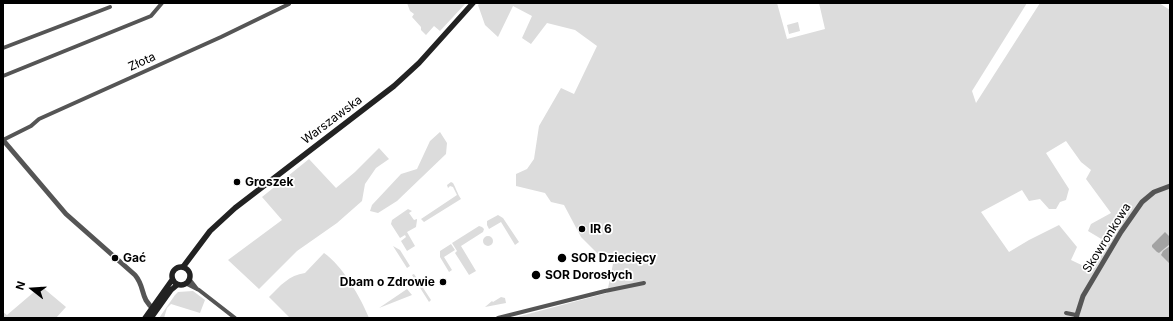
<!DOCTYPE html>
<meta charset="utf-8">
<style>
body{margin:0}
#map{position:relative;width:1173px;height:321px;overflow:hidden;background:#fff;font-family:Inter,sans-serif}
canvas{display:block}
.frame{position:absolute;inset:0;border:4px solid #000;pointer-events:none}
.north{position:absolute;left:12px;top:269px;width:40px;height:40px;-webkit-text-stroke:3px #fff;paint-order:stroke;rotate:287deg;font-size:11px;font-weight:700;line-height:16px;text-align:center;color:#000}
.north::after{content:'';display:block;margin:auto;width:14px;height:18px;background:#000;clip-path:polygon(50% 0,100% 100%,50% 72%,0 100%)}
</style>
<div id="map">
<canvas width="1173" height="321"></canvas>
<div class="frame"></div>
<div class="north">N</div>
</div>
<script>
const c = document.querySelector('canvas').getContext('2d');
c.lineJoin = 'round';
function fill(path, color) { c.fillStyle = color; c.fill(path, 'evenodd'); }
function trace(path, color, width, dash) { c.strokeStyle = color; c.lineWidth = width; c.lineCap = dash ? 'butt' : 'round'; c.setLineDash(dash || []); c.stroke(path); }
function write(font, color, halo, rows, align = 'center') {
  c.font = font + ' Inter,sans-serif'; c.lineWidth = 3.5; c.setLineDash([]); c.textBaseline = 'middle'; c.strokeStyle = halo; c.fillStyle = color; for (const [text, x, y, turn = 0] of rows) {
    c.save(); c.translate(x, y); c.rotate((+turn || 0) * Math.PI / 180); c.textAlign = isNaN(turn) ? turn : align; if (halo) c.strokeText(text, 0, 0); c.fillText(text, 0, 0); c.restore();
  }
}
const green = new Path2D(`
 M 407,3 L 466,3 L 440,31 L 434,26 L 426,35 L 421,30 L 421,27 L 412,17 L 414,14 L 410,11 Z
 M 480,3 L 777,3 L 787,39 L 825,29 L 819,3 L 1027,3 L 972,91 L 976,103 L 1040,3 L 1159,3 L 1170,10 L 1170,318 L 513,318 L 607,293 L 613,264 L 600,256 L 581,237 L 564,205 L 551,202 L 545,193 L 516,186 L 516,174 L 527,169 L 534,159 L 539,126 L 561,88 L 574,94 L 597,46 L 575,30 L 547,23 L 531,44 L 522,38 L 532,16 L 513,6 L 498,37 L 485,25 L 478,5 ZM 1066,141 L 1081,162 L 1091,170 L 1086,179 L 1111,213 L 1091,224 L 1088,231 L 1108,243 L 1092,270 L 1071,260 L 1077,247 L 1059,225 L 1029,240 L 1009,252 L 981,212 L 1022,190 L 1029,201 L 1040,199 L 1049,209 L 1056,209 L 1060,202 L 1066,200 L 1069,189 L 1046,153 Z
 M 798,22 L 800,31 L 789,34 L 787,25 Z
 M 440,132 L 447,143 L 446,154 L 397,201 L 378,213 L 370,211 L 372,205 L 401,174 L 417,169 L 430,141 Z
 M 379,148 L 389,159 L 376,168 L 365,184 L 362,201 L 337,223 L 297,251 L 259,289 L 228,260 L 282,220 L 262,197 L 309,159 L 336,188 L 355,172 Z
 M 451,182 L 453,183 C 456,188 457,193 461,199 L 424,222 L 421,219 L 457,195 L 453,187 L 450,186 L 448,188 L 447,185 Z
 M 408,209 L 412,211 L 409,213 L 414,220 L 417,219 L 417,220 L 416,227 L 407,232 L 415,246 L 407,251 L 401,241 L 406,237 L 405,235 L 400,238 L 391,224 L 392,220 Z
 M 498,215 L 503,218 L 519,242 L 515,245 L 501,222 L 489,229 L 487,225 L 487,221 Z
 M 479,226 L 482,227 L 484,229 L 483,232 L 461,246 L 476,271 L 469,275 L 455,253 L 457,251 L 452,243 Z
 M483 241a5 5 0 1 1 10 0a5 5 0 1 1-10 0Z
 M 451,244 L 455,250 L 444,257 L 452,270 L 449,272 L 440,257 L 440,251 Z
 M 393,246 L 400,250 L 410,266 L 407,268 Z
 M 324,253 C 342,265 361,298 369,318 L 290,318 L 269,297 C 280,286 289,275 305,273 Z
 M 414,274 L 431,300 L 429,302 L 412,275 Z
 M 41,286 L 66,307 L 56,318 L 3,318 L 3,312 L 7,315 Z
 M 407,289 L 412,295 L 379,308 Z
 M 193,291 L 205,300 L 200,313 L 171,304 L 167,308 L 164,318 L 159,318 L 175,295 L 178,292 Z
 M 501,297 L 505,298 L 506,303 L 485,307 L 492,301 L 493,302 Z`);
const water = new Path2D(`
 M 1165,232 L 1170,237 L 1170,244 L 1159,253 L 1157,252 L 1152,247 L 1152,245 Z
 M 1170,246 L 1170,264 L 1161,255 L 1163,251 Z`);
const minor = new Path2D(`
 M 3,48 L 110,7
 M 3,76 L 151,16 L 162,3
 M 3,140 L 31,126 L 39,119 L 221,37 L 289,4
 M 190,280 L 197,289
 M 187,284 L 199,290 L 235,318
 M 1066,313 L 1076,315
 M 498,318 L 605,291 L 644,283`);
const tertiary = new Path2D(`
 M 3,140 L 66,214 L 135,275 C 146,288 139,298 155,310
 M 1076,318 L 1083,296 L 1121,232 L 1142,202 L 1154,192 L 1170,186`);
const secondary = new Path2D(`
 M172 276a9 9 0 1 1 18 0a9 9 0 1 1-18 0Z
 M 183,267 L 210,231 L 235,208 L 394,86 L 419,63 L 473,3
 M 145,318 L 172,280
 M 151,318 L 171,290 L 177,285`);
const markers = [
 [237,182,4,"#000"],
 [582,229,4,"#000"],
 [115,258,4,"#000"],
 [562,258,5,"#000"],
 [536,275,5,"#000"],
 [443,282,4,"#000"]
];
const streetNames = [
 ["Złota",142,62,-24],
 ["Warszawska",332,120,-37],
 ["Skowronkowa",1107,238,-58]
];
const poiNames = [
 ["Groszek",245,182],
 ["IR 6",590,229],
 ["Gać",123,258],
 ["SOR Dziecięcy",571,258],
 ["SOR Dorosłych",545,275],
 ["Dbam o Zdrowie",435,282,"right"]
];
fill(green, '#dcdcdc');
fill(water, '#a3a3a3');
trace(minor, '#555', 4);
trace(tertiary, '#555', 5);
trace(secondary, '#222', 5.5);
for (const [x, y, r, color] of markers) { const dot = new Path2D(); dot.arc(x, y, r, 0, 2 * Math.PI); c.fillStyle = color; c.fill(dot); trace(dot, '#fff', 1.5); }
write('12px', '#000', '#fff', streetNames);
write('bold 12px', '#000', '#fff', poiNames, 'left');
</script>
